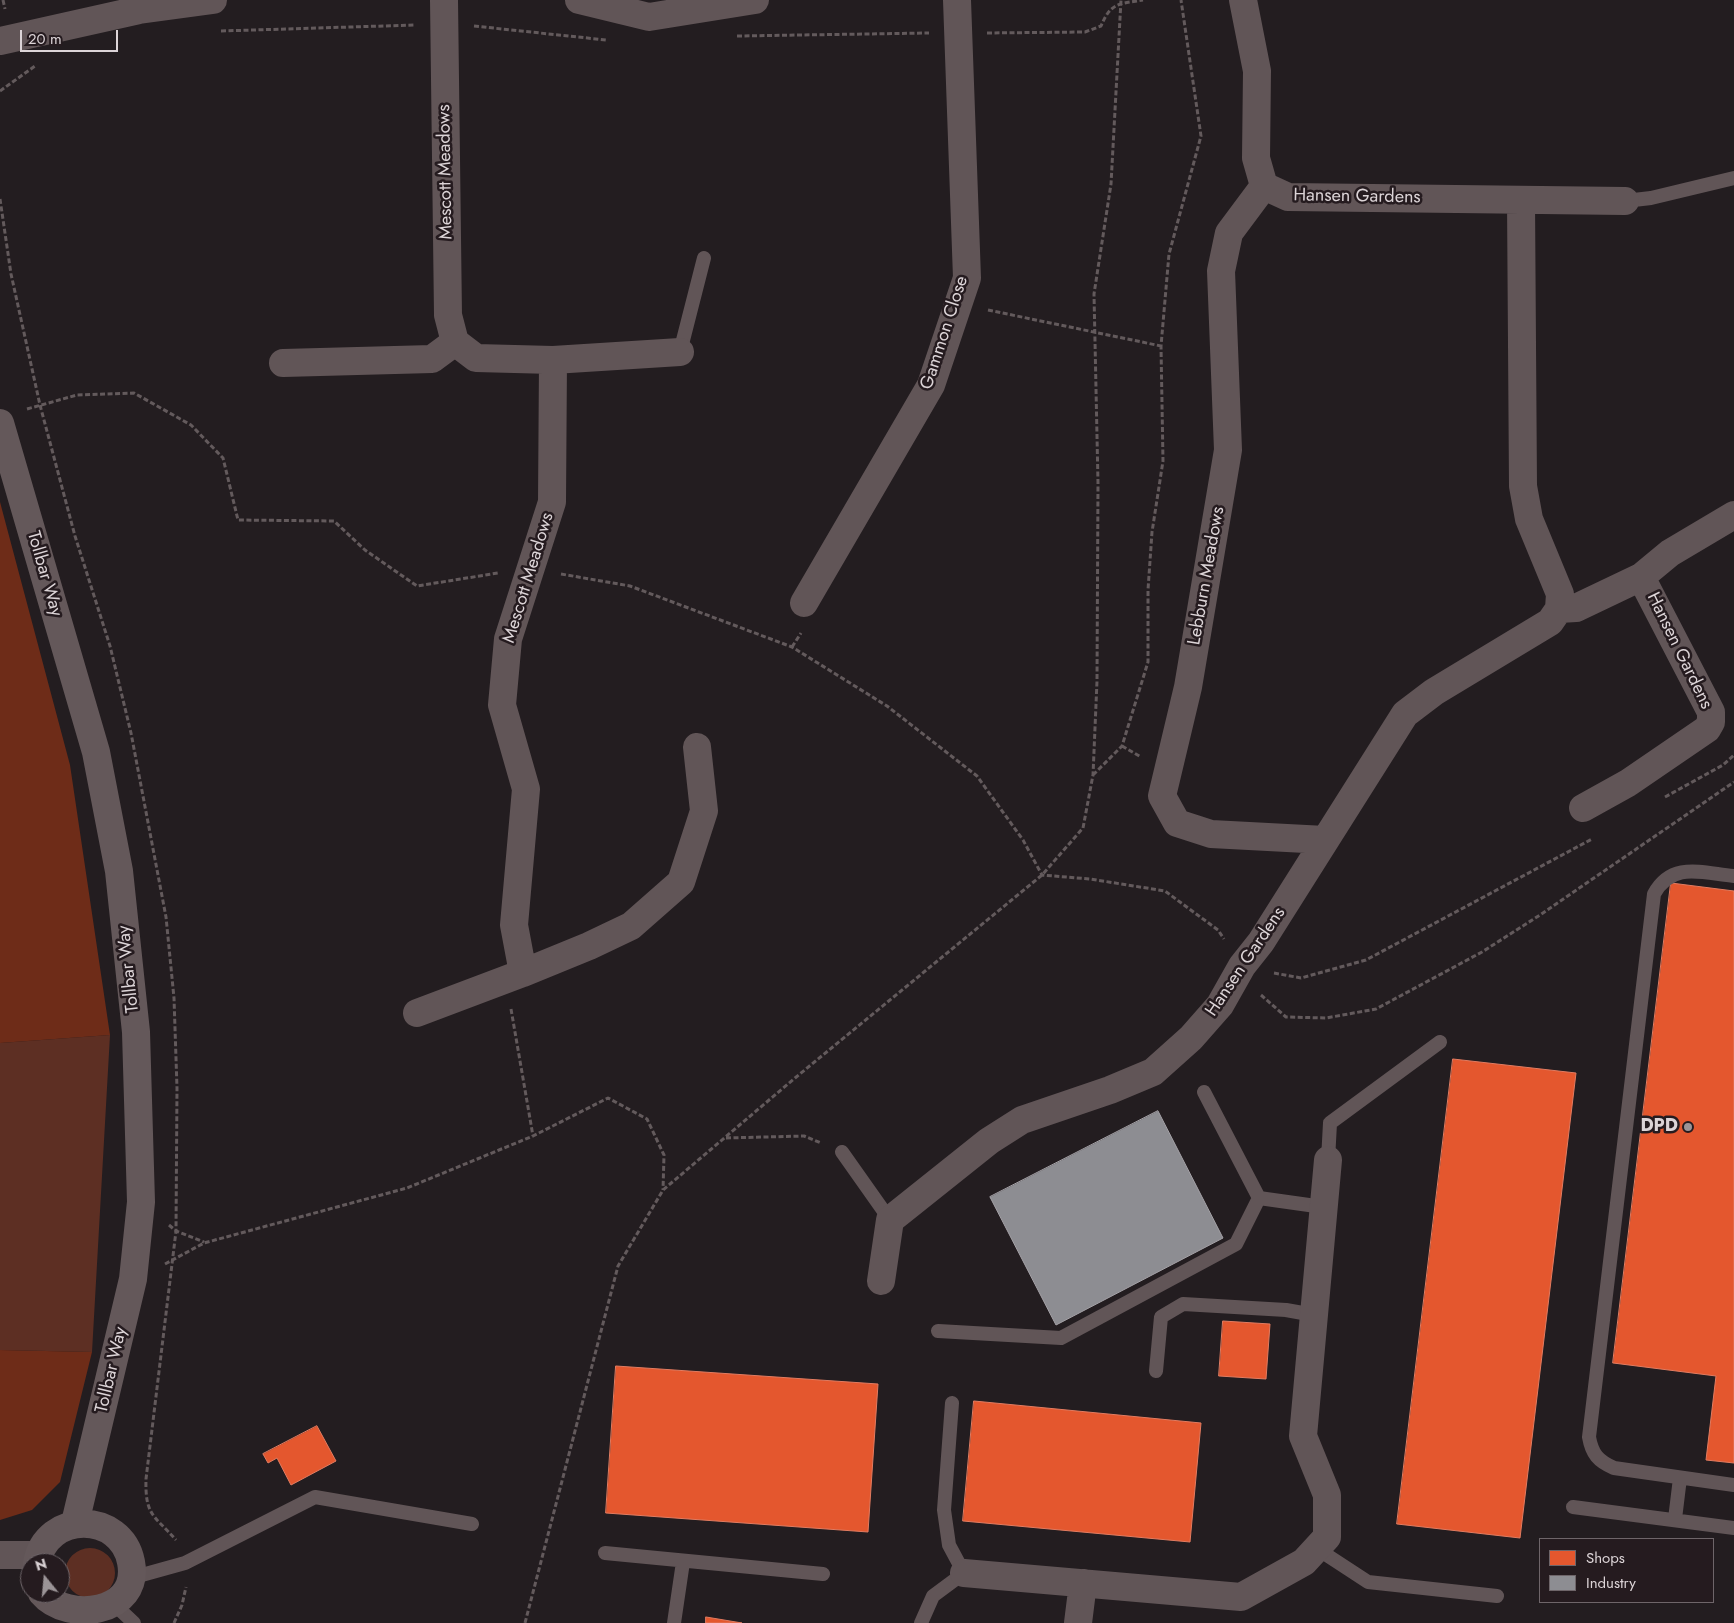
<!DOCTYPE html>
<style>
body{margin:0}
#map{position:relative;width:1734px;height:1623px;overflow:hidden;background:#231d20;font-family:Jost,sans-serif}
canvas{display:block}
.legend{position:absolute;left:1539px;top:1538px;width:175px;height:65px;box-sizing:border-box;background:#251b1f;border:1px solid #6e6569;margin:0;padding:6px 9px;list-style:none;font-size:15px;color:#dcd4d7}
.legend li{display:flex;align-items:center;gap:10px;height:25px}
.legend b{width:25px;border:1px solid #6e6569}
.north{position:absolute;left:20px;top:1553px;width:50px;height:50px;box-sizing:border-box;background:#251b1f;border:1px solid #6e6569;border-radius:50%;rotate:343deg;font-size:14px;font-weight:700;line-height:20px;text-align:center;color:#dcd4d7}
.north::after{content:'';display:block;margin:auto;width:18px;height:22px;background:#9b9497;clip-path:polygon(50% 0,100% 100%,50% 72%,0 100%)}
.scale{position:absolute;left:20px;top:30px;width:98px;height:22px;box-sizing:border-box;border:2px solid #dcd4d7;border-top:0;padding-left:6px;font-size:15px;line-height:18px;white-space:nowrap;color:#dcd4d7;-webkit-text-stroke:4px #251b1f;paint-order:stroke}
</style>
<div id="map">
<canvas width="1734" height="1623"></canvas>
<ul class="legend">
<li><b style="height:14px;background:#e4572e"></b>Shops</li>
<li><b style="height:14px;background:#8d8d92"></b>Industry</li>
</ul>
<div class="north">N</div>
<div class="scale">20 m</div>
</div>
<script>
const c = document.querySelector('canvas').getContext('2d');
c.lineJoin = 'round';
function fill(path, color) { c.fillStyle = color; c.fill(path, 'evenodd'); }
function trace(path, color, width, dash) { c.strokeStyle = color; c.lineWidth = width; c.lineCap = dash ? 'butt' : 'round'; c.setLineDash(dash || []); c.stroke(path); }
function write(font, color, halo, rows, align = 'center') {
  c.font = font + ' Jost,sans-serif'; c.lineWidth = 5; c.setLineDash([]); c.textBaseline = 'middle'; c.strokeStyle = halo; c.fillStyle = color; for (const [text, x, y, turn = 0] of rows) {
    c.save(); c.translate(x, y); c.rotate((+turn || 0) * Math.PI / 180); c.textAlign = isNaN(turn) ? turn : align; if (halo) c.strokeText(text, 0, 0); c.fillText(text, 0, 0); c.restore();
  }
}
const green = new Path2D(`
 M 110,1035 L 92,1352 L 0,1350 L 0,1043 Z
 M65 1573a25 25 0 1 1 50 0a25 25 0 1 1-50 0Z`);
const forest = new Path2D(`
 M 0,502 L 70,765 L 110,1035 L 0,1043 Z
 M 0,1350 L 92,1352 L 60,1482 L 32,1510 L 0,1520 Z`);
const shops = new Path2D(`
 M 1671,883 L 1734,891 L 1734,1463 L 1706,1460 L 1716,1376 L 1613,1363 Z
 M 1453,1059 L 1576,1073 L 1520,1538 L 1397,1524 Z
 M 1223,1321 L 1270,1324 L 1266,1379 L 1219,1376 Z
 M 616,1366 L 878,1384 L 868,1532 L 606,1513 Z
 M 974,1401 L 1201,1423 L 1190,1542 L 963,1521 Z
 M 317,1426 L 336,1461 L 291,1485 L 277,1458 L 268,1463 L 263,1454 Z
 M 706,1617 L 742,1623 L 706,1623 Z`);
const industry = new Path2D(`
 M 1158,1111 L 1223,1238 L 1056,1325 L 990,1197 Z`);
const path = new Path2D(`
 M 3,0 L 5,9
 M 474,26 L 606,40
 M 221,31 L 415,25
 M 987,33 L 1085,32 L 1101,26 C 1111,2 1119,4 1143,0
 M 737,36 L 929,33
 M 0,91 L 35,66
 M 0,199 L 11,274 L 40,405 L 75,536 L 110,646 L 131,733 L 166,917 L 174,998 L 177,1088 L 176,1231 L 146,1479 C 145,1516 154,1515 176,1540
 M 988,310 L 1161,346
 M 27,409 L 77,395 L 134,393 L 191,425 L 223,458 L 238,520 L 334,521 L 365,550 L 417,586 L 498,573
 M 561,574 L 630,586 L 792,647 L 887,706 L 977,776 L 1023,840 L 1042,875 L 1090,879 L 1165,891 L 1218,930 L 1224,939
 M 792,647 L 801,633
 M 1122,746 L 1141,757
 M 1093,775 L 1122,746 L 1148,662 L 1148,590 L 1152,532 L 1163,461 L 1161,346 L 1169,254 L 1201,136 L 1181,0
 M 1665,797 L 1723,765 L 1734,755
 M 1274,973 L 1301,978 L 1366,960 L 1592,839
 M 1261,995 L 1286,1017 L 1326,1018 L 1376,1009 L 1482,952 L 1540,915 L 1734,782
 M 511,1009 L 533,1136
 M 726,1138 L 804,1136 L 821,1143
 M 169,1225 L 176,1231 L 204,1242
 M 165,1264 L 204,1243 L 407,1188 L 533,1136 L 608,1098 L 647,1119 L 664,1155 L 663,1190
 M 174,1623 L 182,1605 L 186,1587
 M 525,1623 L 618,1266 L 663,1190 L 795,1078 L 1042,875 L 1083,828 L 1093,775 L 1097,681 L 1098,483 L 1094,294 L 1111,184 L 1121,0`);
const service = new Path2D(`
 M 1625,201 L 1651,198 L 1734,178
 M 680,352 L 704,258
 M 1734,876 C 1702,873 1672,861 1654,894 L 1589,1437 C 1592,1454 1598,1461 1614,1468 L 1734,1485
 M 842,1152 L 890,1220
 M 1328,1160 L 1330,1123 L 1440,1042
 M 1259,1198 L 1323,1207
 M 938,1331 L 1061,1338 L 1236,1244 L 1259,1198 L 1204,1092
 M 1156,1371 L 1161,1317 L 1183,1304 L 1286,1310 L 1314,1315
 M 1573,1507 L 1734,1528
 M 1675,1519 L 1680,1478
 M 1316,1548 L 1368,1582 L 1497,1596
 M 605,1553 L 823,1574
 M 131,1578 L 185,1563 L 315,1497 L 472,1524
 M 116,1606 L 134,1623
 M 674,1623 L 683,1562
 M 921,1623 L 933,1596 L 964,1573 L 949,1545 L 944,1510 L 952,1403`);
const minor = new Path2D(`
 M 444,0 L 448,315 L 455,342 L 476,358 L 553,360 L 680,352
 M 579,0 L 649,17 L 755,0
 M 1243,0 L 1257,71 L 1256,158 L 1264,186 L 1288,197 L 1625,201
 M 0,41 L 139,10 L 213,0
 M 1264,186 L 1229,233 L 1221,271 L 1228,450 L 1188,687 L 1162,796 L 1177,823 L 1211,834 L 1325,840
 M 553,360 L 552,502 L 508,639 L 502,705 L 526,789 L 514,925 L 523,973 L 589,946 L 631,926 L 681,882 L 704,811 L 697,747
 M 283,363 L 432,359 L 455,342
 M 804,603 L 931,385 L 967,278 L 957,0
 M 1559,609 L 1576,608 L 1641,577 L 1670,553 L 1734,515
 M 1583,808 L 1628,783 L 1707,729 L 1711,722 L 1711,712 L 1641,577
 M 417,1013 L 523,973
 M 881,1281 L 890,1220 L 989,1141 L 1022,1120 L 1110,1090 L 1153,1072 L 1191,1038 L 1220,1005 L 1242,966 L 1261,942 L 1405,714 L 1434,692 L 1550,622 L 1559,609 L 1560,594 L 1529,519 L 1523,486 L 1521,201
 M 0,1555 L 39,1555
 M 964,1573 L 1241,1597 L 1304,1562 L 1327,1537 L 1327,1495 L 1303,1436 L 1328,1160
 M 1078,1623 L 1083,1583`);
const secondary = new Path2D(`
 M 0,423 L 96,752 L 119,871 L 136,1032 L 141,1202 L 133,1279 L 75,1523
 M 37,1563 C 46,1511 121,1511 131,1562 C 141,1614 67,1623 42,1593`);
const markers = [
 [1688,1127,5,"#9b9497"]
];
const streetNames = [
 ["Mescott Meadows",446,172,-91],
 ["Hansen Gardens",1357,197,1],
 ["Gammon Close",945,333,-72],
 ["Tollbar Way",44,574,74],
 ["Lebburn Meadows",1207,576,-80],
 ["Mescott Meadows",529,578,-73],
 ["Hansen Gardens",1679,651,64],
 ["Hansen Gardens",1246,962,-56],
 ["Tollbar Way",129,969,-96],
 ["Tollbar Way",112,1370,-77]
];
const poiNames = [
 ["DPD",1678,1127]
];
fill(green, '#5d2f23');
fill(forest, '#6e2c18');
fill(shops, '#e4572e');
trace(shops, '#e27c61', 1);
fill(industry, '#8d8d92');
trace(industry, '#a5a2a7', 1);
trace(path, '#635a5c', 3, [5, 2.5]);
trace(service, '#615557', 14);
trace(minor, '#615557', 28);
trace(secondary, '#64585a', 28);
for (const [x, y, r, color] of markers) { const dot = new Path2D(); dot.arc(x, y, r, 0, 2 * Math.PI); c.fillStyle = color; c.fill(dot); trace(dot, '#251b1f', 2); }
write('18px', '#dcd4d7', '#251b1f', streetNames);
write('bold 18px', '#dcd4d7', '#251b1f', poiNames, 'right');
</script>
